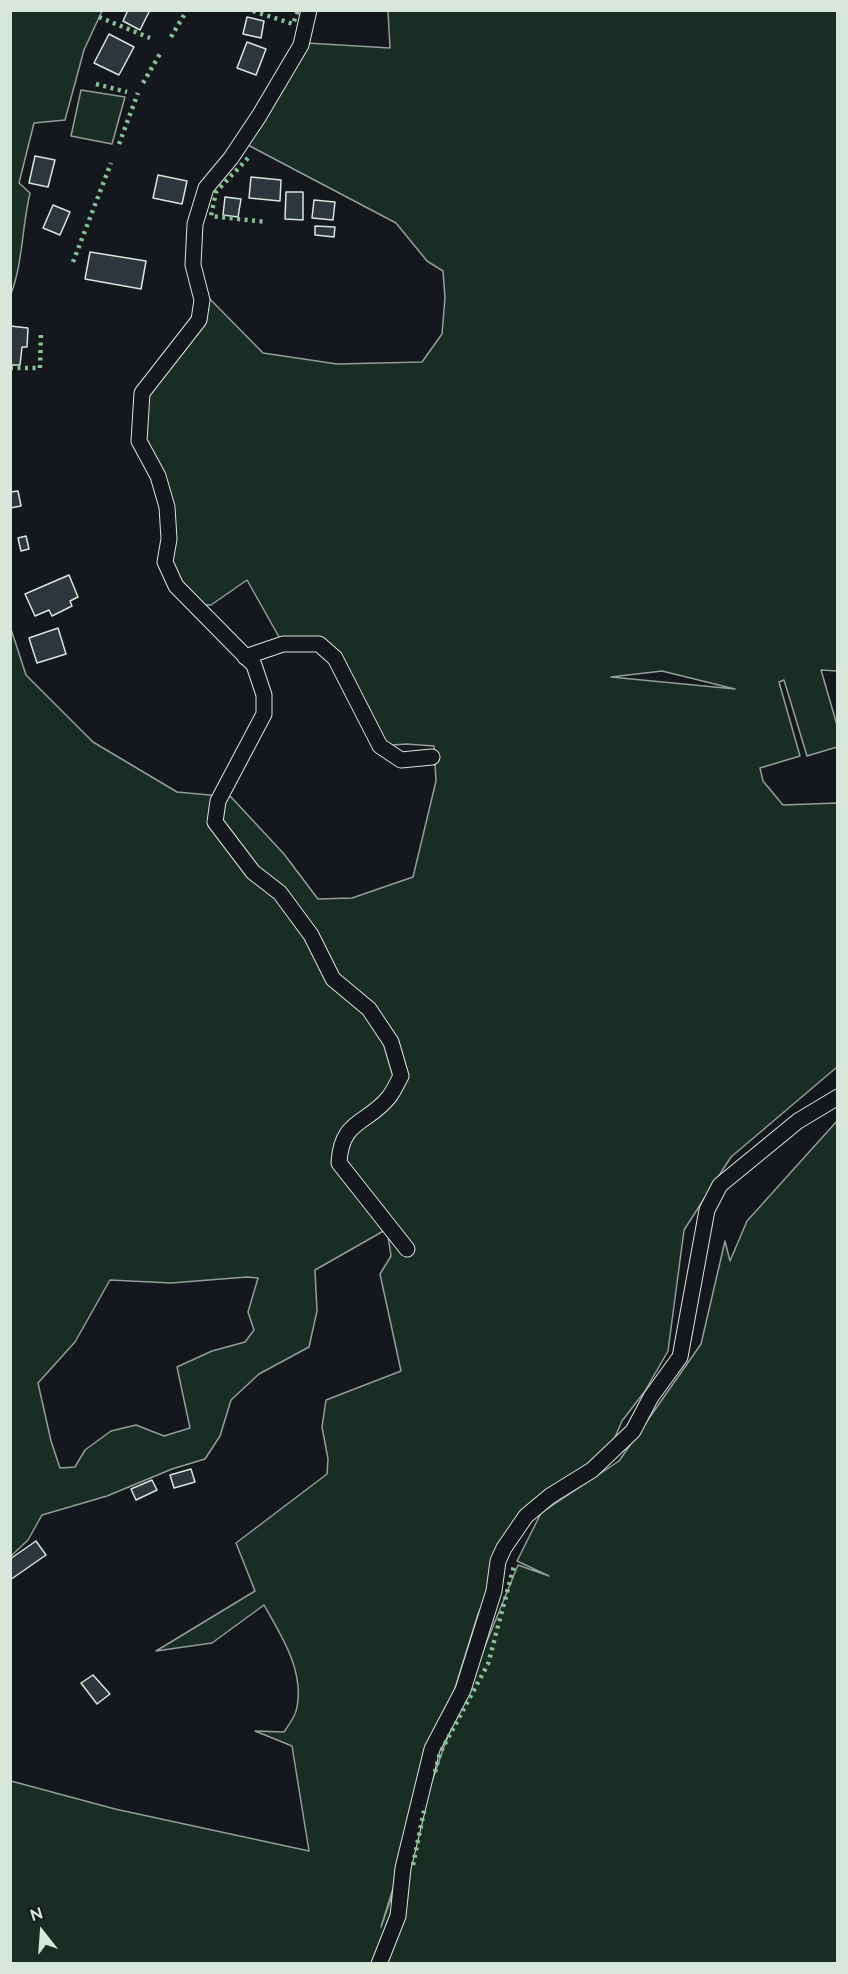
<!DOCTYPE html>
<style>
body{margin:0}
#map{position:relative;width:848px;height:1974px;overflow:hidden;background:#14181c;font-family:Raleway,sans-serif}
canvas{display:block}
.frame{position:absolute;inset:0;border:12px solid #d8e6dc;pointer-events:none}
.north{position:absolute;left:12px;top:1902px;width:60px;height:60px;-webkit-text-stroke:4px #14181c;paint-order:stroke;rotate:343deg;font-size:16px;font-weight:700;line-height:24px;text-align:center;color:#d8e6dc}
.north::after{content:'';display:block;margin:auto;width:21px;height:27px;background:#d8e6dc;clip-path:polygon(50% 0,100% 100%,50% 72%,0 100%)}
</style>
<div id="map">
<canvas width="848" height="1974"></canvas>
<div class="frame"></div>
<div class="north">N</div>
</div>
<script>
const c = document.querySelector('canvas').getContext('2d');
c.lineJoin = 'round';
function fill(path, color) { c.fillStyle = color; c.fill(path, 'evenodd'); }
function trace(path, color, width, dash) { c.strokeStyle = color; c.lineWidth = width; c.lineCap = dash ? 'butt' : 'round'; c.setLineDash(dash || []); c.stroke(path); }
const green = new Path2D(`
 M 11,10 L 102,11 L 84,50 L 65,120 L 34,123 L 19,183 L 30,193 C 22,226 23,262 11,294 Z
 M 388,11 L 837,11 L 837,671 L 821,670 L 837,725 L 837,747 L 807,756 L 784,680 L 779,682 L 800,756 L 760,768 L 763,781 L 783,805 L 837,803 L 837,1067 L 731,1157 L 684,1230 L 668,1351 L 645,1391 L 622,1421 L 607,1456 L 575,1475 L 510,1541 L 478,1614 L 381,1927 L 445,1744 L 518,1565 L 549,1576 L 517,1561 L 541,1513 L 619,1461 L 701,1344 L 725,1241 L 730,1261 L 747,1221 L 837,1121 L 837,1963 L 11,1963 L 11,1781 L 115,1809 L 309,1851 L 292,1746 L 255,1731 L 284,1732 C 289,1725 296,1715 297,1707 C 304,1670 281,1635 264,1605 L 212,1643 L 156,1651 L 255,1591 L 236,1543 L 327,1474 L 328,1459 L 322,1427 L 326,1400 L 401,1371 L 380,1274 L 391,1256 L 387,1229 L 315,1270 L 317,1311 L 309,1347 L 259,1374 L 231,1400 L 220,1436 L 205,1459 L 172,1469 L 107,1496 L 42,1515 L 28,1540 L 11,1556 L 10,626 L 26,675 L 93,742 L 177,792 L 231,797 L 284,854 L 318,899 L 352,898 L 413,877 L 436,781 L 434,746 L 406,744 L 380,746 L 319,644 L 283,644 L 247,580 L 211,605 L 195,605 L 165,562 L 167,507 L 139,441 L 142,393 L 206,295 L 263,353 L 337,364 L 422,362 L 442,334 L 445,298 L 443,271 L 427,261 L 396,223 L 246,144 L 307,43 L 390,48 ZM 662,671 L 735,689 L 611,677 ZM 247,1277 L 258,1278 L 248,1312 L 254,1330 L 245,1342 L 212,1351 L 177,1367 L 190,1428 L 164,1436 L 136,1425 L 111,1431 L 85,1450 L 75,1467 L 60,1468 L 51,1441 L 38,1383 L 75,1342 L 110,1280 L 171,1283 Z
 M 81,90 L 125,97 L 112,144 L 71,136 Z`);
const building = new Path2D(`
 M 128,10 L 150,10 L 140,30 L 123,21 Z
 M 247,17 L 264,21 L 261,38 L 243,34 Z
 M 109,34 L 134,47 L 119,75 L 94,63 Z
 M 247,42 L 266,49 L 256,75 L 237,68 Z
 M 35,156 L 55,160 L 48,187 L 29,183 Z
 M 158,175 L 187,181 L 182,204 L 153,198 Z
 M 251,177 L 281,180 L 280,201 L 249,198 Z
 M 286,192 L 303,192 L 303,220 L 285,219 Z
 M 225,197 L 241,199 L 238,217 L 223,215 Z
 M 314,200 L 335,202 L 333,220 L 312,218 Z
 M 53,205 L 70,212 L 60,235 L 43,228 Z
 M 315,226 L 335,227 L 334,237 L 315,235 Z
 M 90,252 L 146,261 L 141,289 L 85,279 Z
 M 10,326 L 28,328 L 27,347 L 22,347 L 20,365 L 10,365 Z
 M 18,491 L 21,506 L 10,508 L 10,492 Z
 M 26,536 L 29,549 L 21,551 L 18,538 Z
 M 69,575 L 78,597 L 70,601 L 72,606 L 52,616 L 49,610 L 35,616 L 25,594 Z
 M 58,628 L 66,654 L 37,663 L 29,638 Z
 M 191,1469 L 195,1482 L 174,1488 L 170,1475 Z
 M 152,1480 L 157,1490 L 136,1500 L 131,1489 Z
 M 36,1541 L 46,1555 L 10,1580 L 10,1559 Z
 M 93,1675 L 110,1694 L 97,1704 L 81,1683 Z`);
const street = new Path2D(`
 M 309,10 L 301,45 L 259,116 L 231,158 L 206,188 L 195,224 L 193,265 L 202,300 L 199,320 L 142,393 L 139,441 L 158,476 L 167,507 L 169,539 L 165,562 L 176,586 L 254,665 L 264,695 L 264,714 L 218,801 L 215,822 L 253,872 L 280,893 L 311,935 L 333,979 L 369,1009 L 391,1042 L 401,1076 C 397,1083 394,1091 389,1097 C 368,1124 341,1119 339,1163 L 407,1249
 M 245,657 L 283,644 L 319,644 L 335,658 L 380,746 L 401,760 L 432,757
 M 379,1964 L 398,1916 L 403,1868 L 432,1749 L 463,1690 L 494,1591 L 498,1561 L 504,1548 L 526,1516 L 550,1496 L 592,1470 L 633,1431 L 651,1397 L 680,1357 L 707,1210 L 720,1185 L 798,1121 L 838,1097`);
const hedge = new Path2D(`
 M 253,11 L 293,24 L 298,10
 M 99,17 L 150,38
 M 171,37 L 187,10
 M 143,83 L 161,52
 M 96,84 L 127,92
 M 119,144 L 138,93
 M 248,158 L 216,192 L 211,216 L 266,222
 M 73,262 L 111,163
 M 10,368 L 40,368 L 41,331
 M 435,1772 L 440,1753 L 488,1664 L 514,1566
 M 413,1865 L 425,1806`);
fill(green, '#1a2d24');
trace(green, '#939e99', 1.5);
fill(building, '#2c363c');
trace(building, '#d8e6dc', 1.5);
trace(street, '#d8e6dc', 17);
trace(street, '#14181c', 15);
trace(hedge, '#8ac095', 4.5, [3, 4.5]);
</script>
